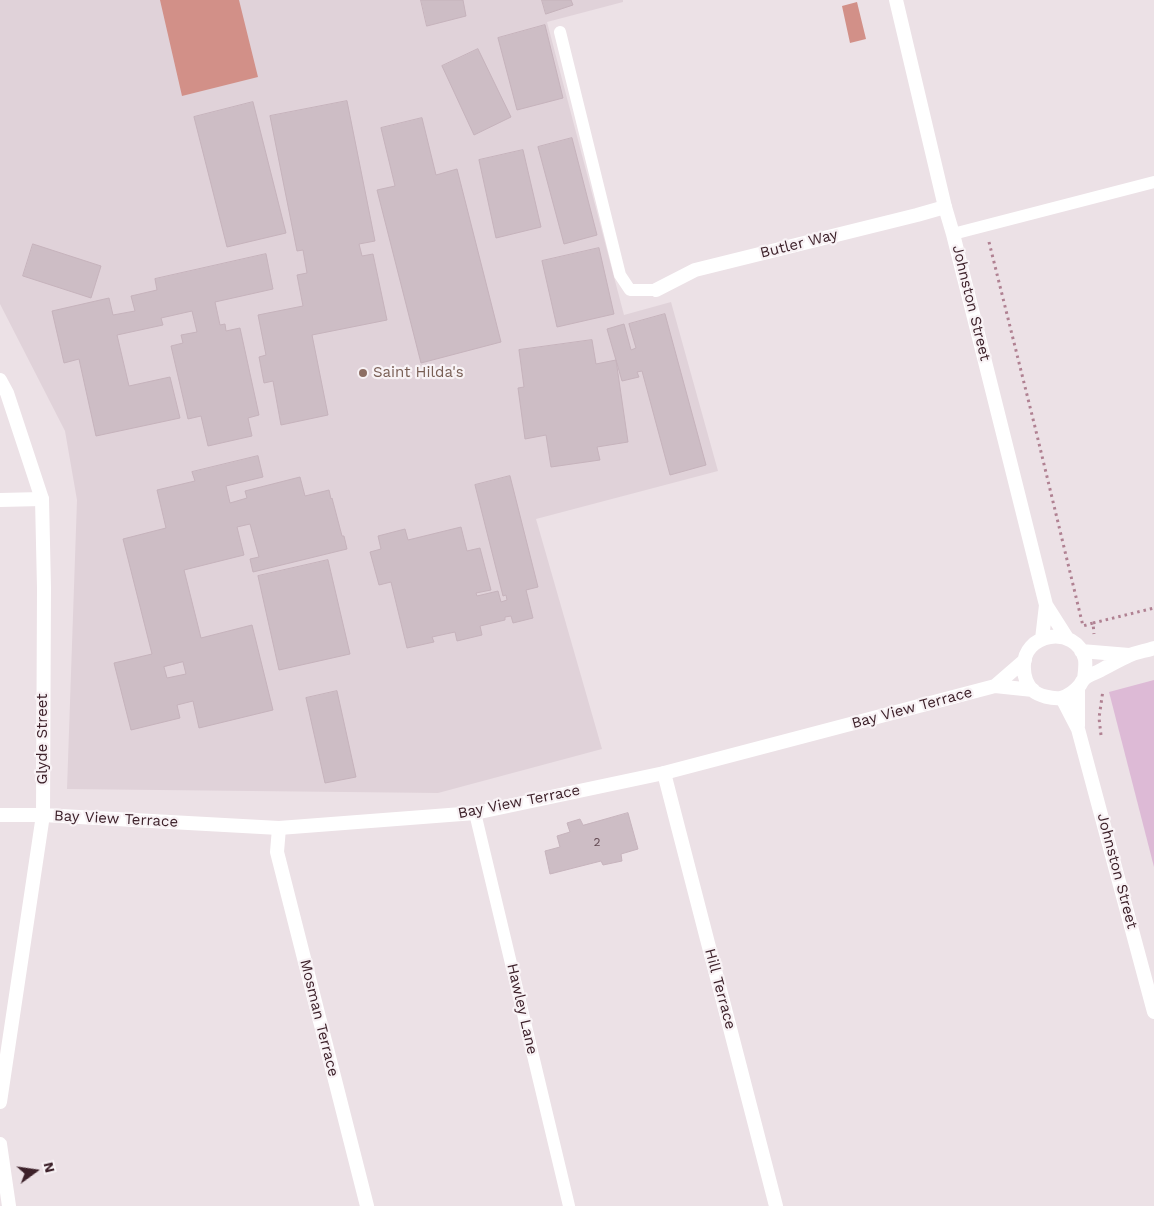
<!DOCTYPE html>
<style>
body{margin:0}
#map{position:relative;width:1154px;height:1206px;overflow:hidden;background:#ece1e6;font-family:"Work Sans",sans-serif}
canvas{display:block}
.north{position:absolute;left:10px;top:1146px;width:50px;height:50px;-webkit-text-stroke:4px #f8f2f5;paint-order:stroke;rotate:76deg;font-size:14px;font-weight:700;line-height:20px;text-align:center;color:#3d212a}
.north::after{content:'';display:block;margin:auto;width:18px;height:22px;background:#3d212a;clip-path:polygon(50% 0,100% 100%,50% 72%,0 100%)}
</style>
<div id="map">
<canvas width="1154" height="1206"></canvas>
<div class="north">N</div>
</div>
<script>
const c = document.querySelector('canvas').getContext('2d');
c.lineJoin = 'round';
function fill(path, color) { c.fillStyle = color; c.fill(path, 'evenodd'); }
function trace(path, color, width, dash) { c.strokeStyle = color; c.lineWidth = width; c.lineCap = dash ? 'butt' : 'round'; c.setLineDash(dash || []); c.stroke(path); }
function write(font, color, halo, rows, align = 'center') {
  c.font = font + ' "Work Sans",sans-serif'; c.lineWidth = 4.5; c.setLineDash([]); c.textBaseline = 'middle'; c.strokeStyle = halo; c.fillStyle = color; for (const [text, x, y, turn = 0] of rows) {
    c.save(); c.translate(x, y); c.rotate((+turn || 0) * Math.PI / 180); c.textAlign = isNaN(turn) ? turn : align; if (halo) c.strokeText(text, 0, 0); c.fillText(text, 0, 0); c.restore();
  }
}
const built = new Path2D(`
 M 0,0 L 623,0 L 623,2 L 547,22 L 624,315 L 671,302 L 718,471 L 536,519 L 602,749 L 438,793 L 67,789 L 77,500 L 65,431 L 0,304 Z`);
const green = new Path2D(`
 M 1154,680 L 1154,867 L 1109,692 Z`);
const water = new Path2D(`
 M 160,0 L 239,0 L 258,77 L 182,96 Z
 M 857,2 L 866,39 L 850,43 L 842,6 Z`);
const building = new Path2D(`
 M 421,0 L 463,0 L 466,16 L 427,26 Z
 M 542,0 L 571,0 L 573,5 L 546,14 Z
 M 545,25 L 563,98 L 517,110 L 498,38 Z
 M 478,49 L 511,117 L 474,135 L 442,66 Z
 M 347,101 L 375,241 L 359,244 L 362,256 L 373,254 L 387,320 L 312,335 L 328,415 L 281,425 L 273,381 L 264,383 L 259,357 L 266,355 L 258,315 L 303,306 L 297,275 L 307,273 L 303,250 L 297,251 L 270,116 Z
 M 253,102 L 286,233 L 227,247 L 194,117 Z
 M 422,118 L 436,175 L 457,169 L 501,342 L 421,363 L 377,190 L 395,186 L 381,128 Z
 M 572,138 L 597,235 L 564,244 L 538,147 Z
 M 523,150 L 541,227 L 496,238 L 479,160 Z
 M 33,244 L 101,266 L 91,298 L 23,276 Z
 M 599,248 L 614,314 L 557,327 L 542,261 Z
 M 266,254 L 273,289 L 215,302 L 220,325 L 225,324 L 226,331 L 240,328 L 259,415 L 248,418 L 252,436 L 208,446 L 201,416 L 188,419 L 171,346 L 183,343 L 181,335 L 197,332 L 192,311 L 161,318 L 163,325 L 117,335 L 129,386 L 170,377 L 180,418 L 96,436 L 79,359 L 64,363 L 52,311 L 109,298 L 113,315 L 135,311 L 131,296 L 157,290 L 155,279 Z
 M 665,314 L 706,465 L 670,475 L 642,371 L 637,372 L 639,377 L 622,381 L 607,329 L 624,324 L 631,350 L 636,348 L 629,324 Z
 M 592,340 L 596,364 L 616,360 L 628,442 L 597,447 L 600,460 L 551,467 L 546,435 L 525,439 L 518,388 L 524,387 L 519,350 Z
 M 258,456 L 263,477 L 226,486 L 230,503 L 247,498 L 245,491 L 300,477 L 305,496 L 329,490 L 331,499 L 332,498 L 342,536 L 344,536 L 347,549 L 253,572 L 250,559 L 259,557 L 250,524 L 237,527 L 244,555 L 184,570 L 201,638 L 252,625 L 273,710 L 199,728 L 193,701 L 177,705 L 180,718 L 131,730 L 114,663 L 152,654 L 123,539 L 166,528 L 157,490 L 195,481 L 192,472 ZM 183,662 L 186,674 L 167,678 L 164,667 Z
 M 510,476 L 538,587 L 526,590 L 533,618 L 513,623 L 511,616 L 505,617 L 505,620 L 480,626 L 482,635 L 457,641 L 455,632 L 432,637 L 434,642 L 407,648 L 391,582 L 379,585 L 370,552 L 381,549 L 378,536 L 405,529 L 408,540 L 461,527 L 467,551 L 480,548 L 491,590 L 476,593 L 477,596 L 498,591 L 501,602 L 507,600 L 506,595 L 503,596 L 475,485 Z
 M 328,560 L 350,654 L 279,670 L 258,576 Z
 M 337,691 L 356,777 L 325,783 L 306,698 Z
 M 628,813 L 638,849 L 621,854 L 622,861 L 603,865 L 601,861 L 550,874 L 545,851 L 560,847 L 557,836 L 570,832 L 567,823 L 580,819 L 583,825 Z`);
const path = new Path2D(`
 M 989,242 L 1035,427 L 1083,626 L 1093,623 L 1094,634
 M 1093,623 L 1154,608
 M 1101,735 L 1099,718 L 1103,690`);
const service = new Path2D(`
 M 560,32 L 620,275 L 630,290 L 656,290
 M 953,234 L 1154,182
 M 475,813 L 569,1206`);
const minor = new Path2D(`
 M 656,290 L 695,270 L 917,215 L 945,207
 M 0,500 L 42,499
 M 1078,688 L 1078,726
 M 1062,698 L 1078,729 L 1154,1012
 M 664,773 L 776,1206
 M 279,828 L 277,852 L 367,1206
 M 0,1102 L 43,815
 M 0,1144 L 9,1206`);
const tertiary = new Path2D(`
 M 896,0 L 945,207 L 953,234 L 1046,605 L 1067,638
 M 0,380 L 7,393 L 42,499 L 44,588 L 43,815
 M 1042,639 L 1046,605
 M 1081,651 L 1129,655
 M 1084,679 C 1085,672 1086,666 1085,659 C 1076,624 1021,632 1024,669 C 1024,676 1027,684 1032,690 C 1039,696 1052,699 1061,698 C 1068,696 1075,691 1080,685 C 1081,683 1082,681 1084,679 C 1088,675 1096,673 1101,670 C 1110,665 1119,660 1128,656 C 1136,652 1146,651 1154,648
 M 995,686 L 1025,660
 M 0,815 L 43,815 L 279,828 L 475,813 L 664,773 L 995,686 L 1033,690`);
const markers = [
 [363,373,5,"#8d6e63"]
];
const numberNames = [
 ["2",597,842]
];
const streetNames = [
 ["Butler Way",799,244,-14],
 ["Johnston Street",971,303,76],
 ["Bay View Terrace",912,708,-15],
 ["Glyde Street",43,739,-90],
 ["Bay View Terrace",519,802,-11],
 ["Bay View Terrace",116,819,3],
 ["Johnston Street",1117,871,75],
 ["Hill Terrace",720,989,75],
 ["Hawley Lane",522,1009,77],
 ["Mosman Terrace",319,1018,76]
];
const educationNames = [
 ["Saint Hilda's",373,373]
];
fill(built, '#e0d2d9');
fill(green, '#ddbad6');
fill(water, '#d29088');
fill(building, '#cdbdc5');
trace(building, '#c6b3bc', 1);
trace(path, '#b08192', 3, [2.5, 4]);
trace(service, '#fff', 12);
trace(minor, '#fff', 14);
trace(tertiary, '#fff', 14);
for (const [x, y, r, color] of markers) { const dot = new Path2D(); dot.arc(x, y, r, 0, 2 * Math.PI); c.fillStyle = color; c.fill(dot); trace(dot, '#f8f2f5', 2); }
write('12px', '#614851', null, numberNames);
write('15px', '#3d212a', '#f8f2f5', streetNames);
write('15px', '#785e54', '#f8f2f5', educationNames, 'left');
</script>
